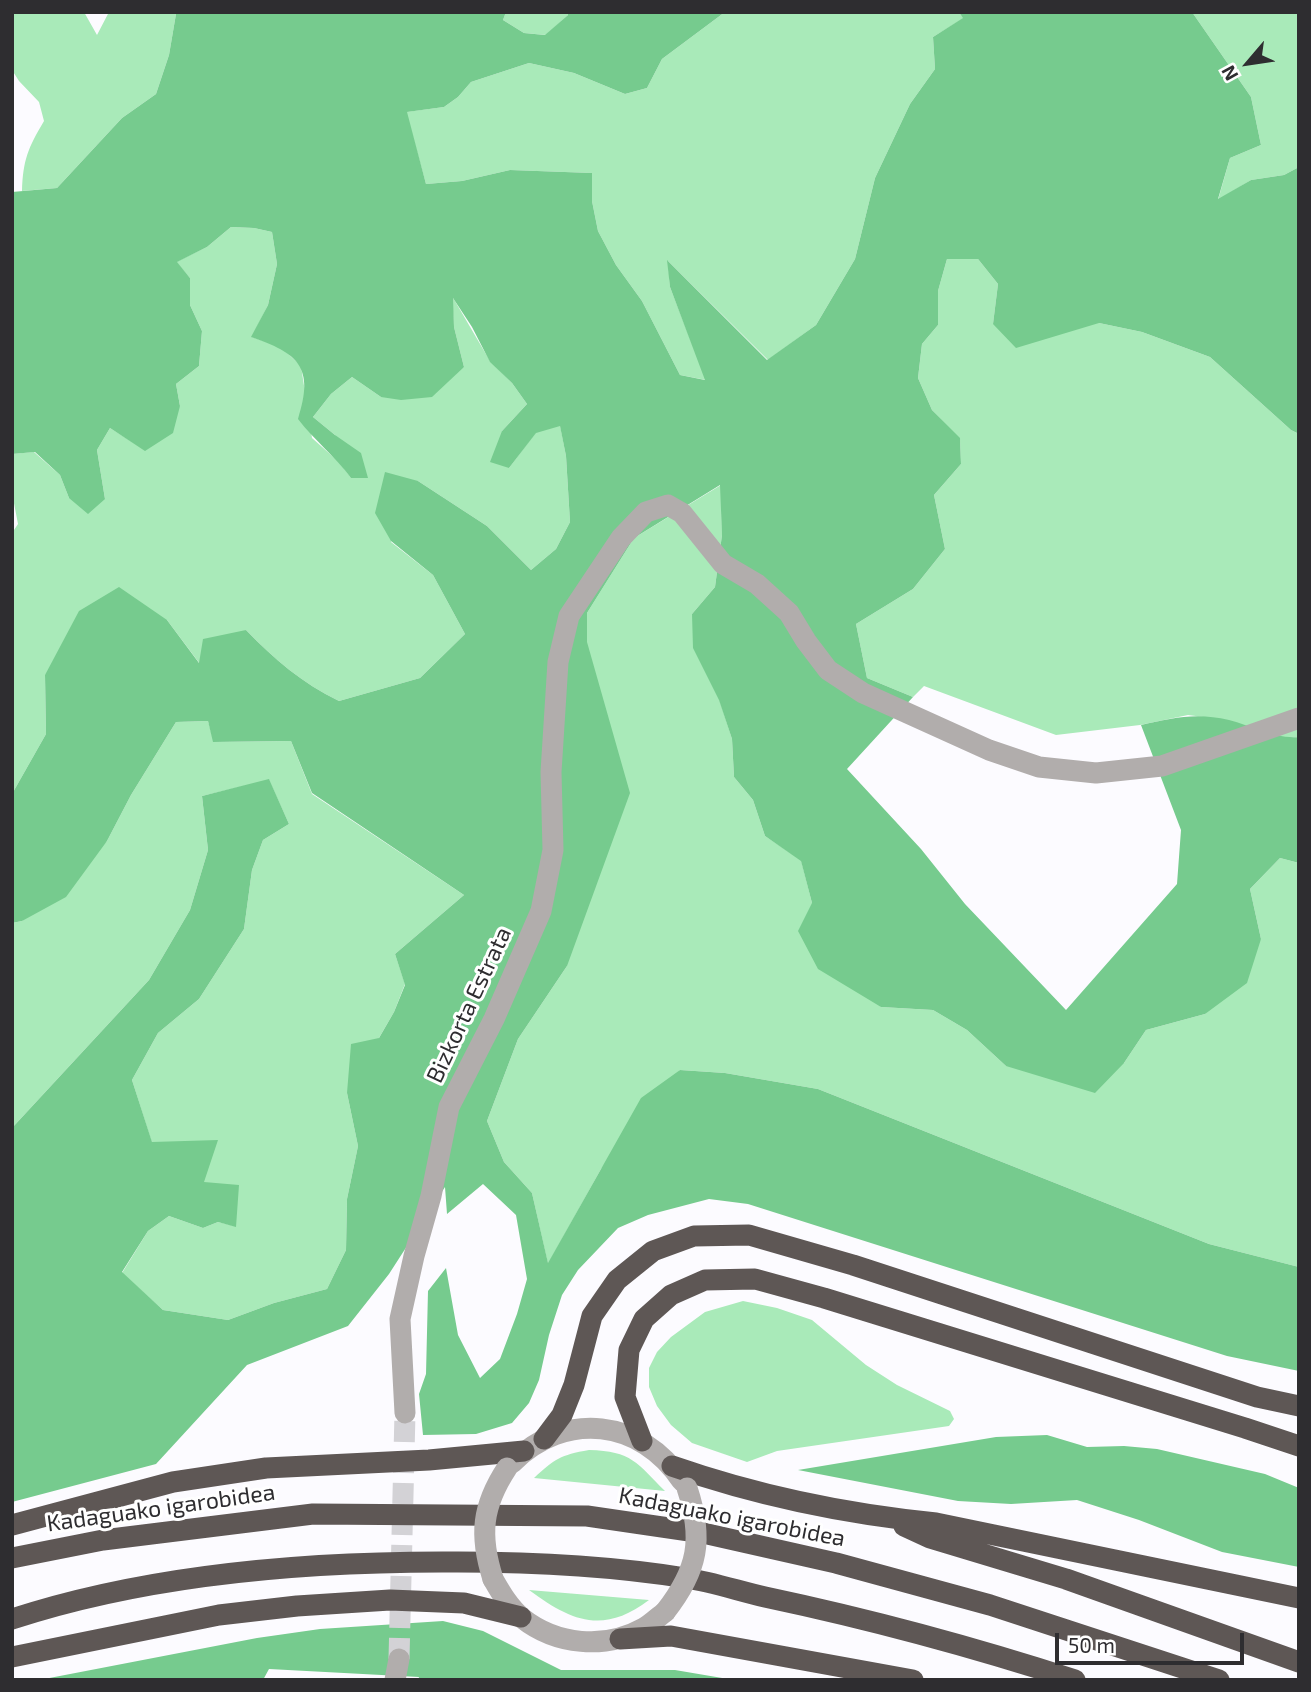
<!DOCTYPE html>
<style>
body{margin:0}
#map{position:relative;width:1311px;height:1692px;overflow:hidden;background:#fcfbff;font-family:"Exo 2",sans-serif}
canvas{display:block}
.frame{position:absolute;inset:0;border:14px solid #2e2d30;pointer-events:none}
.north{position:absolute;left:1213px;top:28px;width:70px;height:70px;-webkit-text-stroke:5px #fff;paint-order:stroke;rotate:241deg;font-size:19px;font-weight:700;line-height:28px;text-align:center;color:#2e2d30}
.north::after{content:'';display:block;margin:auto;width:24px;height:32px;background:#2e2d30;clip-path:polygon(50% 0,100% 100%,50% 72%,0 100%)}
.scale{position:absolute;left:1055px;top:1633px;width:189px;height:32px;box-sizing:border-box;border:4px solid #2e2d30;border-top:0;padding-left:9px;font-size:21px;line-height:24px;white-space:nowrap;color:#2e2d30;-webkit-text-stroke:5px #fff;paint-order:stroke}
</style>
<div id="map">
<canvas width="1311" height="1692"></canvas>
<div class="frame"></div>
<div class="north">N</div>
<div class="scale">50 m</div>
</div>
<script>
const c = document.querySelector('canvas').getContext('2d');
c.lineJoin = 'round';
function fill(path, color) { c.fillStyle = color; c.fill(path, 'evenodd'); }
function trace(path, color, width, dash) { c.strokeStyle = color; c.lineWidth = width; c.lineCap = dash ? 'butt' : 'round'; c.setLineDash(dash || []); c.stroke(path); }
function write(font, color, halo, rows, align = 'center') {
  c.font = font + ' "Exo 2",sans-serif'; c.lineWidth = 6; c.setLineDash([]); c.textBaseline = 'middle'; c.strokeStyle = halo; c.fillStyle = color; for (const [text, x, y, turn = 0] of rows) {
    c.save(); c.translate(x, y); c.rotate((+turn || 0) * Math.PI / 180); c.textAlign = isNaN(turn) ? turn : align; if (halo) c.strokeText(text, 0, 0); c.fillText(text, 0, 0); c.restore();
  }
}
const green = new Path2D(`
 M 12,12 L 84,12 L 97,35 L 109,12 L 176,14 L 169,55 L 156,94 L 122,118 L 57,188 L 22,191 C 23,160 28,148 44,121 L 39,102 L 19,81 L 12,70 Z
 M 506,12 L 568,12 L 568,15 L 546,35 L 524,33 L 503,20 Z
 M 725,12 L 959,12 L 964,18 L 933,37 L 935,69 L 910,104 L 875,178 L 855,259 L 816,325 L 768,360 L 668,261 L 670,287 L 706,380 L 680,375 L 642,301 L 616,265 L 598,231 L 592,201 L 592,173 L 510,170 L 462,181 L 426,184 L 406,112 L 444,107 L 458,97 L 471,82 L 529,63 L 574,73 L 625,94 L 647,88 L 662,59 Z
 M 1192,12 L 1299,12 L 1299,167 L 1284,175 L 1251,180 L 1218,200 L 1230,158 L 1261,145 L 1251,97 Z
 M 231,227 L 254,228 L 272,232 L 277,264 L 268,305 L 252,337 L 281,347 L 301,366 L 312,438 L 340,463 L 351,478 L 335,435 L 313,417 L 331,394 L 352,377 L 381,397 L 464,367 L 454,327 L 452,296 L 490,361 L 512,383 L 527,404 L 502,431 L 509,468 L 536,432 L 560,425 L 566,456 L 570,522 L 556,549 L 531,570 L 487,526 L 418,481 L 391,542 L 433,575 L 465,634 L 420,678 L 339,701 C 302,683 274,659 246,630 L 200,664 L 167,620 L 45,675 L 46,734 L 12,794 L 12,533 L 18,524 L 12,493 L 12,454 L 34,452 L 60,475 L 69,498 L 105,499 L 97,450 L 110,428 L 145,450 L 180,406 L 176,384 L 199,366 L 202,331 L 190,305 L 190,278 L 176,262 L 207,247 Z
 M 947,259 L 978,259 L 998,284 L 993,324 L 1099,323 L 1142,332 L 1210,357 L 1291,430 L 1299,434 L 1299,737 L 1285,738 L 1226,720 L 1188,715 L 1140,725 L 1056,735 L 924,686 L 913,697 L 867,678 L 856,624 L 913,589 L 945,549 L 934,495 L 961,464 L 960,439 L 932,410 L 918,378 L 922,344 L 938,325 L 938,291 Z
 M 721,485 L 722,535 L 715,587 L 692,614 L 732,739 L 734,777 L 753,800 L 765,836 L 801,860 L 812,903 L 881,1007 L 933,1010 L 967,1030 L 1006,1066 L 1124,1063 L 1146,1030 L 1205,1014 L 1261,939 L 1250,889 L 1280,858 L 1299,863 L 1299,1267 L 1209,1244 L 818,1089 L 725,1073 L 680,1070 L 601,1169 L 548,1264 L 532,1193 L 504,1162 L 487,1121 L 518,1039 L 567,966 L 587,613 L 634,538 Z
 M 208,721 L 214,742 L 291,741 L 312,794 L 464,895 L 395,954 L 405,984 L 394,1012 L 347,1093 L 358,1146 L 347,1199 L 346,1250 L 327,1289 L 274,1303 L 228,1320 L 163,1310 L 122,1273 L 148,1231 L 169,1216 L 203,1228 L 218,1222 L 235,1226 L 204,1182 L 152,1143 L 132,1080 L 158,1033 L 199,999 L 244,929 L 252,870 L 263,840 L 289,824 L 269,780 L 202,796 L 208,850 L 190,910 L 149,980 L 12,1128 L 12,923 L 22,921 L 107,841 L 131,795 L 176,722 Z
 M 743,1301 L 777,1308 L 812,1320 L 866,1365 L 897,1385 L 950,1411 L 954,1419 L 949,1426 L 777,1451 L 747,1462 L 692,1443 L 671,1425 L 657,1406 L 649,1387 L 649,1368 L 657,1352 L 671,1337 L 705,1312 Z
 M 589,1450 C 632,1451 637,1463 665,1491 L 534,1478 C 555,1459 560,1455 589,1450 Z
 M 529,1590 L 649,1600 C 603,1635 571,1621 529,1590 Z`);
const forest = new Path2D(`
 M 174,12 L 506,12 L 503,20 L 524,33 L 545,35 L 568,15 L 568,12 L 725,12 L 662,59 L 647,88 L 625,94 L 574,73 L 529,63 L 471,82 L 458,97 L 444,107 L 407,112 L 426,184 L 462,181 L 510,170 L 592,173 L 592,201 L 598,231 L 616,265 L 642,301 L 680,375 L 705,380 L 670,287 L 667,260 L 767,360 L 816,325 L 855,259 L 875,178 L 910,104 L 935,69 L 933,37 L 963,18 L 959,12 L 1192,12 L 1251,97 L 1261,145 L 1230,158 L 1218,199 L 1251,180 L 1284,175 L 1299,167 L 1299,434 L 1291,430 L 1210,357 L 1142,332 L 1099,323 L 1016,348 L 993,324 L 998,284 L 978,259 L 947,259 L 938,291 L 938,325 L 922,344 L 918,378 L 932,410 L 960,438 L 961,464 L 934,495 L 945,549 L 913,589 L 856,624 L 867,678 L 913,697 L 847,769 L 921,849 L 965,904 L 1066,1010 L 1177,884 L 1181,830 L 1141,725 C 1172,718 1196,712 1229,720 C 1252,726 1274,739 1299,737 L 1299,863 L 1280,858 L 1250,889 L 1261,939 L 1247,983 L 1205,1014 L 1146,1030 L 1124,1063 L 1095,1093 L 1006,1066 L 967,1030 L 933,1010 L 881,1007 L 818,969 L 798,931 L 812,903 L 801,861 L 765,836 L 753,800 L 734,777 L 732,739 L 719,700 L 693,648 L 692,614 L 715,587 L 722,535 L 720,485 L 634,538 L 587,613 L 587,642 L 630,793 L 567,966 L 518,1039 L 487,1121 L 504,1162 L 532,1193 L 548,1263 L 641,1098 L 680,1070 L 725,1073 L 818,1089 L 1209,1244 L 1299,1267 L 1299,1371 L 1227,1356 L 748,1204 L 709,1199 L 648,1215 L 618,1228 L 578,1270 L 562,1295 L 549,1335 L 539,1380 L 529,1403 L 512,1423 L 476,1434 L 423,1435 L 419,1394 L 426,1374 L 428,1291 L 446,1268 L 458,1335 L 480,1378 L 500,1359 L 517,1314 L 527,1279 L 516,1215 L 483,1184 L 447,1214 L 445,1187 L 389,1274 L 348,1326 L 247,1365 L 156,1464 L 12,1502 L 12,1128 L 149,980 L 190,910 L 208,850 L 202,796 L 269,779 L 289,824 L 263,840 L 252,870 L 244,929 L 199,999 L 158,1033 L 132,1080 L 152,1142 L 218,1140 L 204,1182 L 239,1185 L 236,1227 L 218,1222 L 203,1228 L 169,1216 L 148,1231 L 122,1272 L 163,1310 L 228,1320 L 274,1303 L 327,1289 L 346,1250 L 347,1199 L 358,1146 L 347,1093 L 351,1044 L 379,1038 L 394,1012 L 405,985 L 395,954 L 464,895 L 312,793 L 291,741 L 213,742 L 208,721 L 176,722 L 131,795 L 107,841 L 66,897 L 22,921 L 12,923 L 12,794 L 46,734 L 45,675 L 79,611 L 119,587 L 167,620 L 199,663 L 203,639 L 246,630 C 274,659 302,683 339,701 L 420,678 L 465,634 L 433,575 L 391,541 L 375,513 L 385,472 L 418,481 L 487,526 L 531,570 L 556,549 L 570,522 L 566,456 L 560,426 L 536,433 L 509,468 L 490,462 L 502,431 L 527,404 L 512,383 L 490,362 L 472,327 L 453,298 L 454,327 L 464,367 L 432,397 L 401,400 L 381,397 L 352,377 L 331,394 L 313,417 L 335,435 L 361,453 L 368,478 L 351,478 C 335,456 314,440 298,419 C 315,367 298,353 251,337 L 268,305 L 277,264 L 272,232 L 254,228 L 231,227 L 207,247 L 177,262 L 190,278 L 190,305 L 202,331 L 199,366 L 176,384 L 180,406 L 173,433 L 145,451 L 110,428 L 97,450 L 105,499 L 88,514 L 69,498 L 60,475 L 35,452 L 12,454 L 12,192 L 57,188 L 122,118 L 156,94 L 169,55 L 176,14 Z
 M 1047,1435 L 1087,1447 L 1124,1446 L 1157,1449 L 1265,1474 L 1299,1488 L 1299,1567 L 1222,1552 L 1139,1520 L 1077,1500 L 1011,1504 L 958,1501 L 798,1470 L 996,1437 Z
 M 443,1621 L 483,1631 L 561,1670 L 675,1670 L 734,1680 L 418,1680 L 419,1677 L 269,1669 L 263,1680 L 39,1680 L 257,1638 L 320,1629 Z`);
const minorTunnel = new Path2D(`
 M 399,1659 L 405,1413`);
const minor = new Path2D(`
 M 405,1413 L 400,1319 L 414,1256 L 431,1196 L 449,1107 L 494,1019 L 541,911 L 553,850 L 551,772 L 558,662 L 569,616 L 621,538 L 646,512 L 668,505 L 682,513 L 723,564 L 757,584 L 789,613 L 806,641 L 828,670 L 863,693 L 989,750 L 1039,767 L 1096,773 L 1162,766 L 1299,718
 M 512,1463 C 565,1410 641,1419 682,1481
 M 493,1579 C 501,1593 509,1607 522,1618 C 556,1645 605,1650 644,1628 C 651,1624 658,1617 665,1612
 M 395,1680 L 399,1659`);
const highway = new Path2D(`
 M 544,1439 L 562,1415 L 574,1385 L 592,1316 L 617,1280 L 653,1251 L 694,1236 L 749,1235 L 853,1265 L 1257,1397 L 1299,1406
 M 642,1441 L 625,1397 L 629,1350 L 644,1319 L 671,1295 L 705,1280 L 755,1279 L 824,1298 L 1245,1428 L 1299,1446
 M 672,1466 C 758,1496 846,1514 936,1523 L 1299,1598
 M 12,1525 L 173,1482 L 266,1468 L 429,1460 L 524,1451
 M 904,1526 L 930,1538 L 1066,1579 L 1299,1662
 M 12,1558 L 103,1540 L 313,1514 L 587,1516 L 703,1533 L 836,1563 L 990,1605 L 1219,1680
 M 12,1619 C 153,1573 311,1561 458,1562 C 534,1562 611,1566 686,1578 C 712,1582 739,1591 765,1597 C 869,1619 973,1647 1075,1680
 M 620,1639 L 671,1636 L 913,1680
 M 12,1657 L 219,1615 L 297,1606 L 390,1600 L 464,1603 L 521,1617`);
const minorBridge = new Path2D(`
 M 493,1579 C 479,1535 482,1506 507,1468
 M 665,1612 C 698,1570 704,1539 687,1488`);
const streetNames = [
 ["Bizkorta Estrata",469,1005,-65],
 ["Kadaguako igarobidea",161,1508,-8],
 ["Kadaguako igarobidea",732,1517,11]
];
fill(green, '#a9eab9');
fill(forest, '#76cb8e');
trace(minorTunnel, '#d3d2d6', 21, [21, 10]);
trace(minor, '#b1adac', 21);
trace(highway, '#5e5755', 21);
trace(minorBridge, '#b1adac', 21);
write('23px', '#2e2d30', '#fff', streetNames);
</script>
